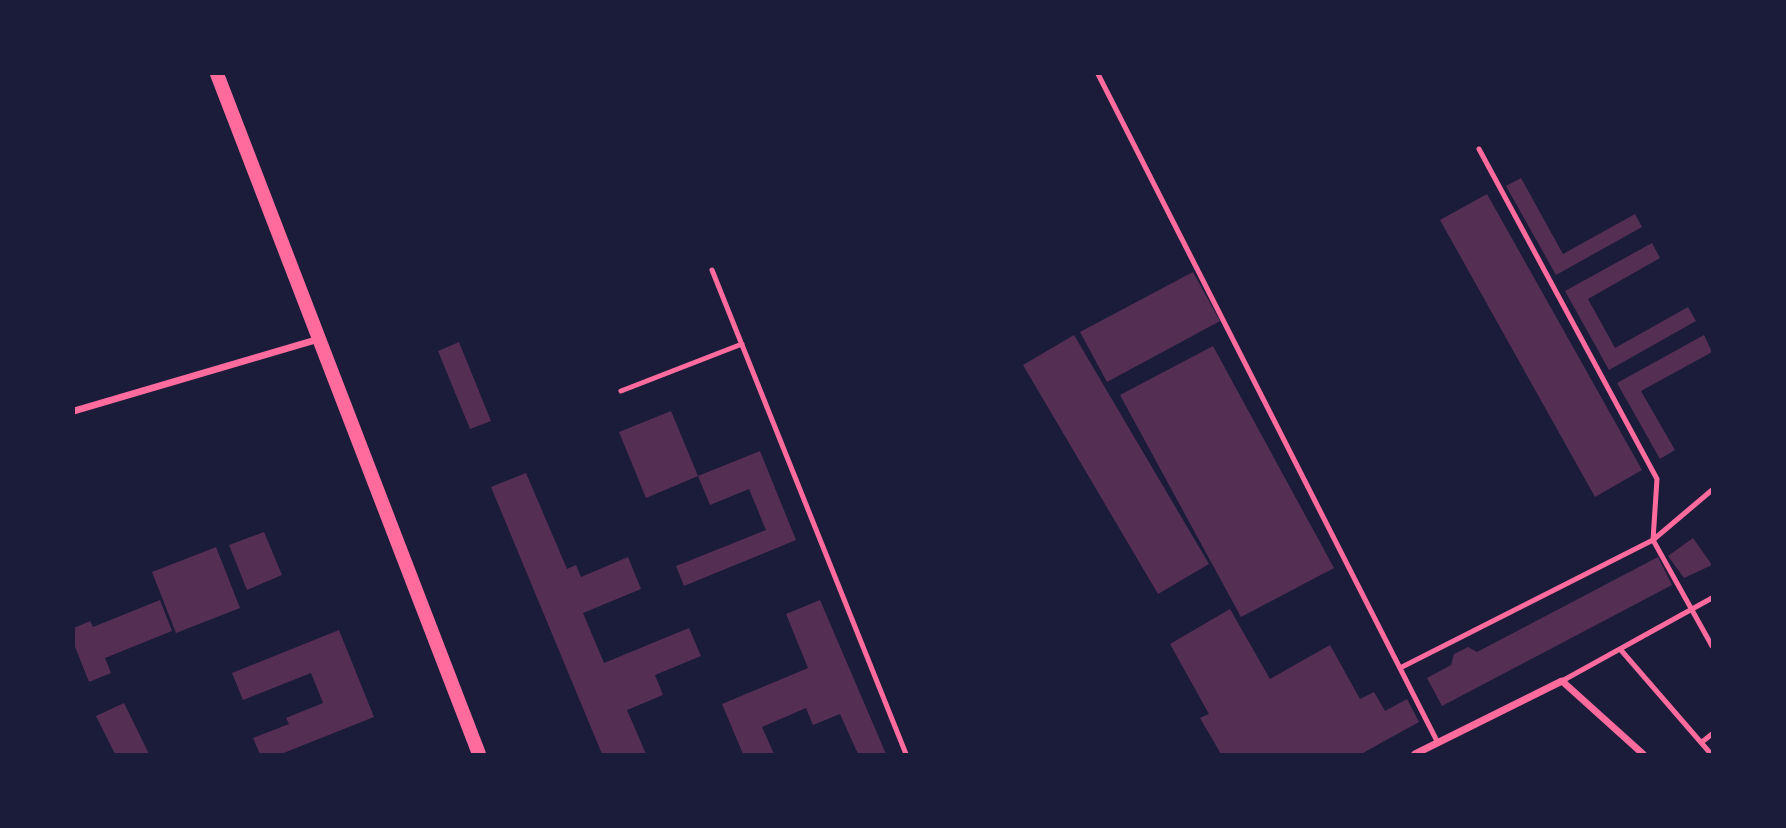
<!DOCTYPE html>
<style>
body{margin:0}
#map{position:relative;width:1786px;height:828px;overflow:hidden;background:#1b1b3a;font-family:Raleway,sans-serif}
canvas{display:block}
.frame{position:absolute;inset:0;border:75px solid #1b1b3a;pointer-events:none}
</style>
<div id="map">
<canvas width="1786" height="828"></canvas>
<div class="frame"></div>
</div>
<script>
const c = document.querySelector('canvas').getContext('2d');
c.lineJoin = 'round';
function fill(path, color) { c.fillStyle = color; c.fill(path, 'evenodd'); }
function trace(path, color, width, dash) { c.strokeStyle = color; c.lineWidth = width; c.lineCap = dash ? 'butt' : 'round'; c.setLineDash(dash || []); c.stroke(path); }
const building = new Path2D(`
 M 1521,178 L 1563,254 L 1635,214 L 1642,227 L 1556,275 L 1506,186 Z
 M 1487,194 L 1642,470 L 1595,497 L 1440,220 Z
 M 1652,243 L 1660,258 L 1588,299 L 1615,348 L 1688,307 L 1696,321 L 1609,370 L 1565,291 Z
 M 1193,272 L 1220,321 L 1107,382 L 1080,332 Z
 M 1074,335 L 1209,564 L 1158,594 L 1023,365 Z
 M 1704,335 L 1712,352 L 1641,391 L 1675,450 L 1660,459 L 1617,383 Z
 M 459,342 L 491,421 L 470,429 L 438,351 Z
 M 1213,346 L 1334,568 L 1241,617 L 1120,395 Z
 M 671,411 L 698,476 L 646,498 L 619,432 Z
 M 760,451 L 796,540 L 684,586 L 676,566 L 766,530 L 749,489 L 710,505 L 698,476 Z
 M 526,473 L 567,569 L 576,565 L 581,577 L 628,557 L 641,589 L 583,613 L 604,663 L 689,628 L 701,656 L 655,675 L 663,695 L 627,710 L 646,754 L 602,754 L 491,487 Z
 M 264,532 L 282,575 L 247,590 L 229,545 Z
 M 1693,538 L 1712,565 L 1684,578 L 1668,556 Z
 M 216,547 L 240,608 L 176,633 L 152,572 Z
 M 1658,557 L 1672,585 L 1442,706 L 1427,678 L 1451,665 L 1454,654 L 1468,647 L 1477,652 Z
 M 160,600 L 172,631 L 105,658 L 111,673 L 89,682 L 74,644 L 74,628 L 90,621 L 93,627 Z
 M 820,600 L 886,754 L 858,754 L 840,714 L 813,725 L 806,708 L 762,727 L 774,754 L 743,754 L 722,704 L 808,668 L 786,614 Z
 M 1230,609 L 1270,679 L 1330,645 L 1360,699 L 1374,692 L 1385,711 L 1407,699 L 1419,722 L 1361,754 L 1221,754 L 1200,718 L 1209,714 L 1170,644 Z
 M 339,630 L 374,717 L 281,754 L 260,754 L 253,738 L 289,724 L 286,718 L 323,703 L 311,673 L 243,700 L 232,673 Z
 M 124,703 L 149,754 L 115,754 L 96,716 Z`);
const service = new Path2D(`
 M 1098,74 L 1438,743
 M 1479,149 L 1657,479 L 1653,540 L 1712,646
 M 712,270 L 906,754
 M 621,391 L 742,344
 M 1620,649 L 1711,754
 M 1400,668 L 1653,540 L 1712,490
 M 1562,681 L 1712,598
 M 1702,742 L 1712,734`);
const minor = new Path2D(`
 M 74,411 L 319,339
 M 1415,754 L 1562,681 L 1643,754`);
const secondary = new Path2D(`
 M 217,74 L 479,754`);
fill(building, '#542f53');
trace(service, '#ff6b9d', 5);
trace(minor, '#ff6b9d', 7);
trace(secondary, '#ff6b9d', 14);
</script>
